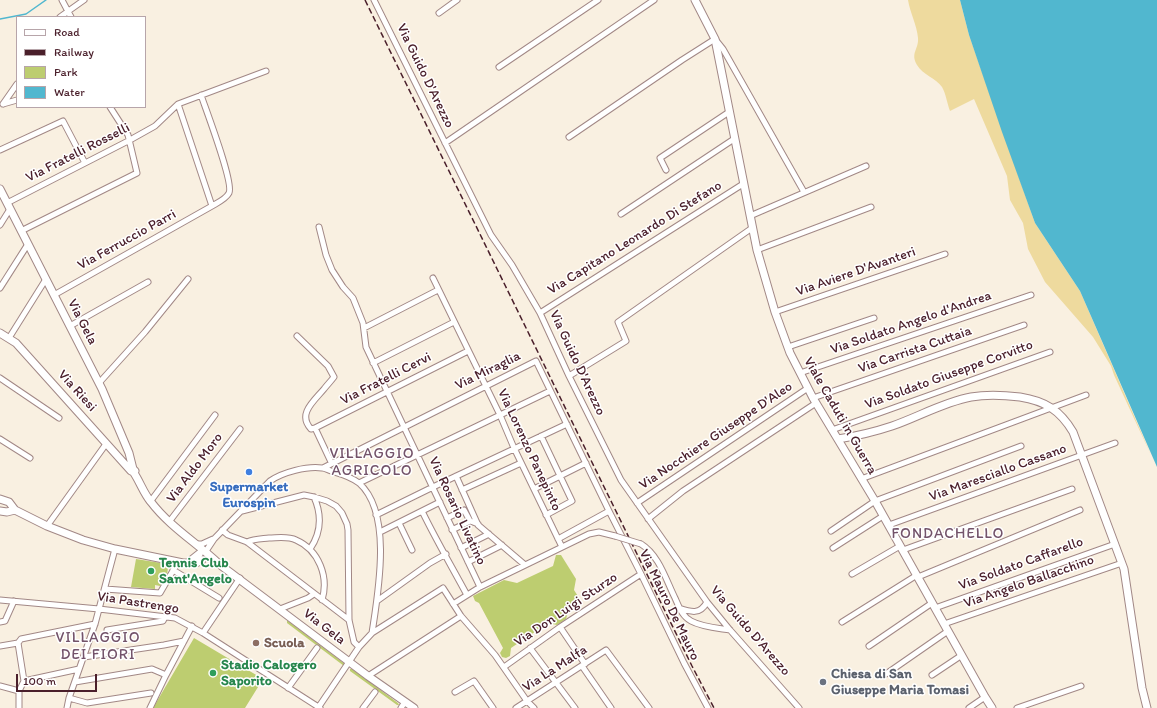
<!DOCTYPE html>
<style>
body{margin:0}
#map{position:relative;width:1157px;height:708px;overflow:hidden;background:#f9f0e1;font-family:Itim,sans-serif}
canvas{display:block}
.legend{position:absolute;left:16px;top:16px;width:130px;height:92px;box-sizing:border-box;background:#fff;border:1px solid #b7a5aa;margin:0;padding:5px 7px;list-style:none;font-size:12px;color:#4a1f2b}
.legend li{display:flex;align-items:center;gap:8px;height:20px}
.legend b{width:20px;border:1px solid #b7a5aa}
.scale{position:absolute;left:16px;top:674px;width:81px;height:18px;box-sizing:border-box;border:2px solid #4a1f2b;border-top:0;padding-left:5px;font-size:12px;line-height:14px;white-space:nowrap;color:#4a1f2b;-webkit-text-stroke:3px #fff;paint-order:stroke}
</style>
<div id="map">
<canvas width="1157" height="708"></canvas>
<ul class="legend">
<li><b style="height:5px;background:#fff"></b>Road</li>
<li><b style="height:5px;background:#4a1f2b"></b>Railway</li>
<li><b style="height:11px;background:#bdcd70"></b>Park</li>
<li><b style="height:11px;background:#51b7cf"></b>Water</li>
</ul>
<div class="scale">100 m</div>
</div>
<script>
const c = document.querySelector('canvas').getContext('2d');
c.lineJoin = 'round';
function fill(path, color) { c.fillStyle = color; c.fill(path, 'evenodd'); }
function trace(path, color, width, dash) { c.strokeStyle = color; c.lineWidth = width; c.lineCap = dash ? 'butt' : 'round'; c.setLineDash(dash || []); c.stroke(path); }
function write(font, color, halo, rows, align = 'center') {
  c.font = font + ' Itim,sans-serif'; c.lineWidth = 3; c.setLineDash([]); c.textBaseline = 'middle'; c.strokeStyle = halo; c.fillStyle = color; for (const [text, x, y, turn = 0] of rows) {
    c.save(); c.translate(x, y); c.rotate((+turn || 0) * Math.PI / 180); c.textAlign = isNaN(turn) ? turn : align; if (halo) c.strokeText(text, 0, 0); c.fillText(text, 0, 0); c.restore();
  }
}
const green = new Path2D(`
 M 556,555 L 561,555 L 576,579 L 574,590 L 581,601 L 569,609 L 566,619 L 557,625 L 548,623 L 511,648 L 510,656 L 506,658 L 502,657 L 500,653 L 503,648 L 479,603 L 475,601 L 473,596 L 504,580 L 517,583 L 553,566 Z
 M 136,559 L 161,563 L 168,567 L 167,576 L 160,586 L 155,585 L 155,589 L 131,587 Z
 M 287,621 L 288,621 L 345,664 L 344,666 L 287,623 Z
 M 194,638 L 263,679 L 245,708 L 153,708 Z
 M 350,669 L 352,669 L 398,703 L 399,705 L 397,705 L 350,671 Z`);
const sand = new Path2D(`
 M 908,0 L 960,0 L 969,35 L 1035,223 L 1080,291 L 1151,455 L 1114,375 L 1111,366 L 1093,337 L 1045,282 L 1028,249 L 1023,223 L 1010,200 L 1007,176 L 974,99 L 950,111 C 947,103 946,94 942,87 C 936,78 923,75 917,65 C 910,53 919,49 918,38 C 917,25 910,13 908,0 Z`);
const water = new Path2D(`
 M 960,0 L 1157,0 L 1157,467 L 1080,291 L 1035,223 L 1002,132 L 969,35 Z`);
const stream = new Path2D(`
 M 0,19 L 26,14 L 46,0`);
const street = new Path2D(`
 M 62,0 L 71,17
 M 374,0 L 491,235 L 512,265 L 540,313 L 569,376 L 621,480 L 707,602 L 730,630 L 799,708
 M 439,13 L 457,0
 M 60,17 L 84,0
 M 499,67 L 598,0
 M 3,104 L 17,84
 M 3,104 L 17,100
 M 178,104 L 212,206
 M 569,137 L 682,60 L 715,39 L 723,49 L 804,192
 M 445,143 L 654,0
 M 0,150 L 63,121 L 85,163
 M 666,170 L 660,158 L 729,112
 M 7,203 L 130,140 L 155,126 L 178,104 L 266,71
 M 621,214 L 734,139
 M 750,216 L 866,166
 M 0,225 L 10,209
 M 319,227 L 326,255 L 332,270 L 343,287 L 353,298 L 363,323 L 366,347 L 480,587
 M 21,231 L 137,173 L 128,135 L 110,107
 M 757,250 L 871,207
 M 433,278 L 500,415 L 514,448 L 562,547
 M 0,288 L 28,244
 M 54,295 L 212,206 C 217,203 226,199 229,193 C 234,183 206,110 201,95
 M 775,312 L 945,254
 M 540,313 L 743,184
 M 70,326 L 148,282
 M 364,328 L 438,290
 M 297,336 L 328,366 L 334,377 C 331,381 327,385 324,389 C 314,401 297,414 311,429 L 315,428
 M 9,338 L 46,279
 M 788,347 L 874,318
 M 373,363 L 454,322
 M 800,373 L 1031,295
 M 569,376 L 626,341 L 618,322 L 752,228
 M 0,378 L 59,418
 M 99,383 L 145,332 L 188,279
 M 813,398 L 1024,325
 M 315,428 L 468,351
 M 315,428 L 331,462
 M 832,430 L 1050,352
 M 541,436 L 572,501 L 546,515
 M 0,439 L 30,458
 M 323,468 L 536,361 L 609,511 L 641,574 L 684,663 L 708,708
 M 456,476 L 478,525 L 525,565
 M 861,479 L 1086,395
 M 359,483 L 550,391
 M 534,489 L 586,463
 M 462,490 L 521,463
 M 150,502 L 215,415
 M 637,503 L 808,388
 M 242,511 L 304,495 L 314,497 L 327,501 L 336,506 L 342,513 L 347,524 L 348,530 L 349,620 L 354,642 L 359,647
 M 422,511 C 436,540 452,567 467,595
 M 376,515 L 433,487 L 567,424
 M 447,518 L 464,510 L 470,521 L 473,522 L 478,524
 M 648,519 L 683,491 L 816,403
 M 169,522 L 240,429
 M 399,523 L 412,550
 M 889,525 L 1115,443
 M 47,526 L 106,444
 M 222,530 L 228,535 L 247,542 L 349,620
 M 452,530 L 470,521
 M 831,531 L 875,501 L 1021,446
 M 380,532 L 440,502
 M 558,539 L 609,511
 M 247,542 C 254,539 261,539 269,538 C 277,538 288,536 296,540 C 319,550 329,577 322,600
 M 196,544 L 202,544 L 213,539
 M 641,544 C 659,555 666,580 675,598 C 679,607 682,616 691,621 C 702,627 717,628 730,630
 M 461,548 L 489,534
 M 833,548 L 883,516
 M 310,549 C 321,533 322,515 314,497
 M 903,550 L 1072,489
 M 206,551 L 214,539 L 270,481 C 283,472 307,466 322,468 C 325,468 328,470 331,471 C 341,474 350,476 359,483 C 393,513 378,593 372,633
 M 468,562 L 502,545
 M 173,570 L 219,598
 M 852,574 L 900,546
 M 918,577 L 1080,510
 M 105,589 L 160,593 L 178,562
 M 0,600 L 99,609 L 175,618 L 203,633 L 320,708
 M 377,601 L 430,563 L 446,554
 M 453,604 L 480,587 L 589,534 L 599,532 L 615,536
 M 679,608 C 691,612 700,615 707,602
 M 935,608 L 1115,544
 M 280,609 L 308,598 L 314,594
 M 0,622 L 5,621 L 14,601
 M 842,622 L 917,575
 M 944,624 L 1122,563
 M 560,627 L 585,664
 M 107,630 L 163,621 L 165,617
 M 203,633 L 240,578
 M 18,643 L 24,681 L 19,691 L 19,708
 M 0,646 L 18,643 L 21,639 L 95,624
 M 869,646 L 932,603
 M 530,648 L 575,708
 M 84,657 L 164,645 L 184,641
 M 582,666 L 611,708
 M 504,667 L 560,627 L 641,574
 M 886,674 L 948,631
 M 932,675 L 962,655
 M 368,676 L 461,616
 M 24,681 L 79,669
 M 75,682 L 152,669 L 166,675
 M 0,686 L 19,691
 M 288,688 L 317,648
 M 455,692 L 474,681 L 493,708
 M 69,698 L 87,703 L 151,693
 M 67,708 L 69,698 L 95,624 L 115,549
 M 150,708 L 166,675 L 192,626
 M 318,708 L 359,647 L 372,633 L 443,588 L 461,616 L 495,655 L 527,701 L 534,708
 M 363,708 L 375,692
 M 401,708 L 405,702
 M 516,708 L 606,650 L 649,708
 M 969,708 L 985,697
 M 1017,708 L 1081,686`);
const secondary = new Path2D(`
 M 695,0 L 715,39 L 757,250 L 775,312 L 790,353 L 813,398 L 875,501 L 985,697 L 992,708
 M 0,189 L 102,389 L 129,453 L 133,469 L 135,471 L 134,473 C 140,482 144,494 151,502 C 170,527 197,543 219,564 L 368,676 L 414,708
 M 0,333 L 16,343 L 131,471
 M 838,439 C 857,436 874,432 892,426 C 918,417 944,402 971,397 C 988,394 1003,395 1020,397 C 1045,401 1060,410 1073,432 L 1124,569 L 1142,688 L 1147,708
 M 0,499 L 9,502 L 15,510 L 47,526 L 83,540 L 115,549 L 183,563 L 196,563 L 202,560
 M 0,511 L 7,512 L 15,510
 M 189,562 L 199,554`);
const rail = new Path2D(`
 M 365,0 L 692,666 L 714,708`);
const streetBridge = new Path2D(`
 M 615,536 L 641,544`);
const markers = [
 [249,472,4,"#3f7fe0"],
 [151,571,4,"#2e9e5b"],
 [256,643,4,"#8d6e63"],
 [213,673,4,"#2e9e5b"],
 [823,682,4,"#6b7280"]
];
const streetNames = [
 ["Via Guido D'Arezzo",425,76,64],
 ["Via Fratelli Rosselli",78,153,-27],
 ["Via Capitano Leonardo Di Stefano",635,238,-32],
 ["Via Ferruccio Parri",127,240,-29],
 ["Via Aviere D'Avanteri",856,272,-19],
 ["Via Gela",82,322,63],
 ["Via Soldato Angelo d'Andrea",911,323,-19],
 ["Via Carrista Cuttaia",915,350,-19],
 ["Via Guido D'Arezzo",577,363,65],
 ["Via Miraglia",488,371,-26],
 ["Via Soldato Giuseppe Corvitto",949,375,-20],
 ["Via Fratelli Cervi",386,379,-27],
 ["Via Riesi",77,391,48],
 ["Viale Caduti in Guerra",840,416,60],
 ["Via Nocchiere Giuseppe D'Aleo",716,436,-34],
 ["Via Lorenzo Panepinto",529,450,65],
 ["Via Aldo Moro",195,468,-53],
 ["Via Maresciallo Cassano",998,473,-20],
 ["Via Rosario Livatino",457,511,65],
 ["Via Soldato Caffarello",1021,564,-20],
 ["Via Angelo Ballacchino",1029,582,-19],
 ["Via Pastrengo",138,603,9],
 ["Via Mauro De Mauro",669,605,64],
 ["Via Don Luigi Sturzo",566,610,-34],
 ["Via Gela",324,627,38],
 ["Via Guido D'Arezzo",750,631,49],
 ["Via La Malfa",555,669,-33]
];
const shopNames = [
 ["Supermarket",249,487],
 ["Eurospin",249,503]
];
const leisureNames = [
 ["Tennis Club",159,563],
 ["Sant'Angelo",159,579],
 ["Stadio Calogero",221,665],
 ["Saporito",221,681]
];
const educationNames = [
 ["Scuola",264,643]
];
const worshipNames = [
 ["Chiesa di San",831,674],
 ["Giuseppe Maria Tomasi",831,690]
];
const neighbourhoodNames = [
 ["VILLAGGIO",372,454],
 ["AGRICOLO",372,471],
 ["FONDACHELLO",948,534],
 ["VILLAGGIO",98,638],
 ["DEI FIORI",98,655]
];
fill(green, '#bdcd70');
fill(sand, '#eeda9e');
fill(water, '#51b7cf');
trace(stream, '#51b7cf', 1.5);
trace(street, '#a28886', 7);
trace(secondary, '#a28886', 9);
trace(street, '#fff', 5);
trace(secondary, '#fff', 7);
trace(rail, '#4a1f2b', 1.5, [6, 3]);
trace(streetBridge, '#a28886', 7, []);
trace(streetBridge, '#fff', 5);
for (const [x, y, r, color] of markers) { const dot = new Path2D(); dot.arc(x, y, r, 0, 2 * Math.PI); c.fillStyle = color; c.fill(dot); trace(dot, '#fff', 1.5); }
write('14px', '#4a1f2b', '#fff', streetNames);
write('bold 14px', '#366cbe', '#fff', shopNames);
write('bold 14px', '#27864d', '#fff', leisureNames, 'left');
write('bold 14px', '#785e54', '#fff', educationNames, 'left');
write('bold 14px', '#5b616d', '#fff', worshipNames, 'left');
c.letterSpacing = '1px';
write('15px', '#73536a', '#fff', neighbourhoodNames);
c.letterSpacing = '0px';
</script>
